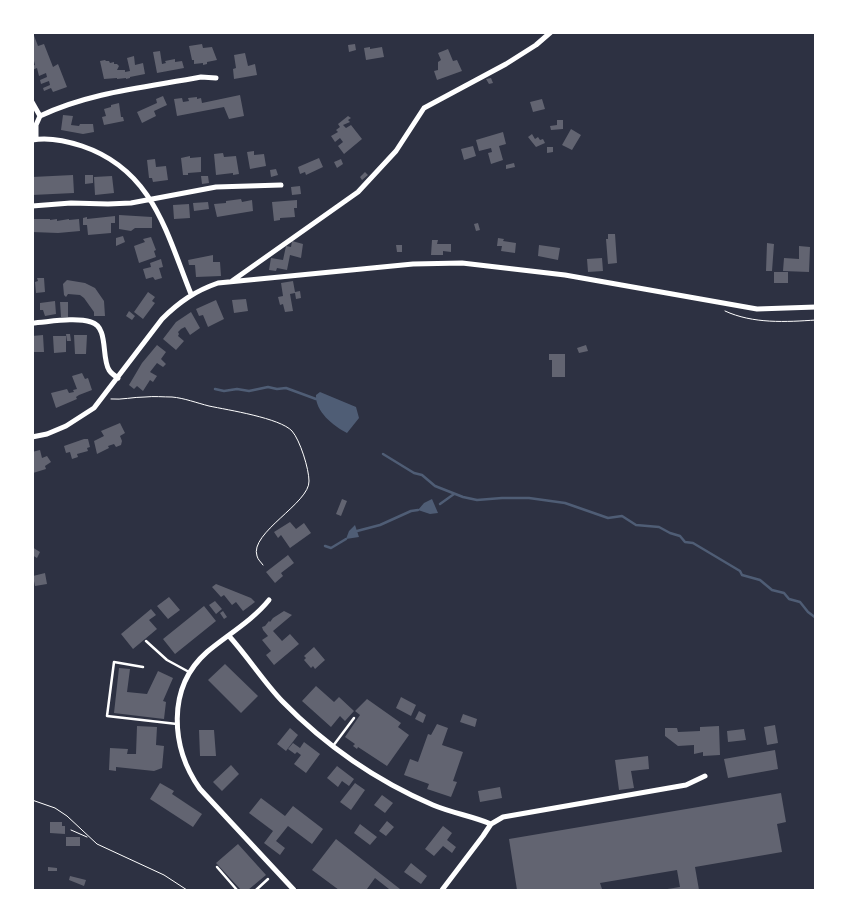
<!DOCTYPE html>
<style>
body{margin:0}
#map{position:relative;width:848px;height:923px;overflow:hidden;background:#2d3142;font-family:"PT Sans Narrow",sans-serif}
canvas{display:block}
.frame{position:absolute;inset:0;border:34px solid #fff;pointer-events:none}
</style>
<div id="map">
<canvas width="848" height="923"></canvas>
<div class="frame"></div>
</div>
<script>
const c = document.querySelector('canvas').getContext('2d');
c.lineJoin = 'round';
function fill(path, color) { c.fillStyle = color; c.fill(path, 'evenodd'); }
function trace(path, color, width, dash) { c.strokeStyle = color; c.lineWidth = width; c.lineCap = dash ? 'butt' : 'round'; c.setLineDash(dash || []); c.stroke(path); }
const water = new Path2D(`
 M 320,392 L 356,407 L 359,418 L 347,433 C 333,426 315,411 316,395 Z
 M 432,499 L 438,513 L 430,514 L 418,510 L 424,503 Z
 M 355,525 L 359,537 L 346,539 L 349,531 Z`);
const stream = new Path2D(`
 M 215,389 L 224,391 L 237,389 L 249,391 L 268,387 L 277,389 L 286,388 L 316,399
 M 383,454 L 414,473 L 422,475 L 435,486 L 463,497 L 477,500 L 502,498 L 529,498 L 565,503 L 608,518 L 622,516 L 636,525 L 659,527 L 670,533 L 680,536 L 685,542 L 693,543 L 740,571 L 742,575 L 760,580 L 772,590 L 784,593 L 789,599 L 800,602 L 808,612 L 816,618
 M 440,504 L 454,494
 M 357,531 L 380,525 L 411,511 L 418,510
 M 325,546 L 331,548 L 346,539`);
const building = new Path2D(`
 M 33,33 L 38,46 L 44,44 L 53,67 L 58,64 L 67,87 L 53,92 L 51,88 L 44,91 L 43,88 L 50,85 L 49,81 L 41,84 L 40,80 L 47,77 L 46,73 L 39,76 L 37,68 L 32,70 L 32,66 L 35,65 L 34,61 L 33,62 Z
 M 202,44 L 203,48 L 212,47 L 217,60 L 207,62 L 207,64 L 203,65 L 203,63 L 194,64 L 194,60 L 192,60 L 189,46 Z
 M 355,44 L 356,50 L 349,52 L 348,45 Z
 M 370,47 L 370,49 L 382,47 L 384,57 L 366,60 L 364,48 Z
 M 448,49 L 453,61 L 457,60 L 462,71 L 437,80 L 434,71 L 438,70 L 438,62 L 441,60 L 438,53 Z
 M 160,51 L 162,64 L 166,63 L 165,61 L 175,59 L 175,62 L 182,61 L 184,68 L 157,73 L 153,52 Z
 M 245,53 L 248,66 L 255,64 L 257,75 L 234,79 L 233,69 L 236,68 L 234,55 Z
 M 134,56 L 135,65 L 143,63 L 145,74 L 130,77 L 130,78 L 126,79 L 126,78 L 117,79 L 117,78 L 104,79 L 100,61 L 105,60 L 106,61 L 109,61 L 110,63 L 114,62 L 114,64 L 117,64 L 119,66 L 117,70 L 125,70 L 125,72 L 130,71 L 127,58 Z
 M 491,78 L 493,83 L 489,84 L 486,79 Z
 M 240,95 L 244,116 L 229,119 L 224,107 L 177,116 L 174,99 L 182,98 L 183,102 L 189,101 L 188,98 L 197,97 L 197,99 L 201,98 L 202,103 Z
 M 163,96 L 167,105 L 154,111 L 156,116 L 142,123 L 137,112 L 157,103 L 156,99 Z
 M 542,99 L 545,109 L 533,112 L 530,102 Z
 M 119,103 L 121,117 L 123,117 L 124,121 L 104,125 L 102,117 L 106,116 L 104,109 L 111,107 L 111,105 Z
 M 63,115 L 73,116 L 71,125 L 79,126 L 80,124 L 93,124 L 94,132 L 83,134 L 61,130 Z
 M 348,116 L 351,118 L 348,120 L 350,122 L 343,125 L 346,128 L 351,125 L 362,139 L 344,154 L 338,146 L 343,142 L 340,138 L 335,142 L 331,136 L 338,132 L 336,130 L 340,127 L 338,124 Z
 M 557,120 L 563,120 L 563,129 L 551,130 L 550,126 L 557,125 Z
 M 571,129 L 581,135 L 572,150 L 562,145 Z
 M 503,132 L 506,144 L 499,146 L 503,160 L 491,164 L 488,153 L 492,152 L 491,148 L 479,151 L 476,140 Z
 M 532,134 L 535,139 L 538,137 L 540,140 L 543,139 L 545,143 L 536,147 L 528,137 Z
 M 473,146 L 476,156 L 464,160 L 461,149 Z
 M 547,147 L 553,147 L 553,152 L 547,153 Z
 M 254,151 L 254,155 L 264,154 L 266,166 L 250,169 L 247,152 Z
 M 223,153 L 224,157 L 236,156 L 239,174 L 233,175 L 233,173 L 216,175 L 214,154 Z
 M 190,156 L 190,158 L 201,157 L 201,172 L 188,173 L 188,175 L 183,175 L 181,158 Z
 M 319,158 L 323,167 L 306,175 L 305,172 L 300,174 L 298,167 Z
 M 155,159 L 156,167 L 166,166 L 168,180 L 153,182 L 152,178 L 149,178 L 147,160 Z
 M 341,159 L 343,164 L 337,168 L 334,162 Z
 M 514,163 L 515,167 L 506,169 L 506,165 Z
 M 276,169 L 278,175 L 271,177 L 270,170 Z
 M 365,172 L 368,175 L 362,180 L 360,177 Z
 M 73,175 L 74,193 L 32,195 L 32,177 Z
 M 85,175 L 93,175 L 93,183 L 85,184 Z
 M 112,176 L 114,193 L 95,195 L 94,177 Z
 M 201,176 L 208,176 L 209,183 L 202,184 Z
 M 300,186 L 301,194 L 292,195 L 291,187 Z
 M 241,199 L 242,202 L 252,200 L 253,211 L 217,217 L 214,204 L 226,203 L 226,201 Z
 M 297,200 L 297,208 L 294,208 L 295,217 L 280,218 L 280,220 L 274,221 L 272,202 Z
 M 208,202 L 209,209 L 194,211 L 193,203 Z
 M 189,204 L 190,218 L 174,219 L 173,205 Z
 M 119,215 L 152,217 L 152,228 L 135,228 L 131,231 L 119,229 Z
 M 115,216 L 115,223 L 111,223 L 111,233 L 88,235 L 87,225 L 83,225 L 83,218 L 87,217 L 87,219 Z
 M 32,219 L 50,219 L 50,220 L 57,219 L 57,221 L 69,219 L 69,220 L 79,219 L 80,231 L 58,233 L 32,232 Z
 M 478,223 L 480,230 L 476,231 L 474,224 Z
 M 608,234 L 615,234 L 617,263 L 608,264 L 606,239 L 608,239 Z
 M 123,236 L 125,242 L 116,246 L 116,238 Z
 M 151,237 L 156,250 L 154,251 L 156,257 L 139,263 L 134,246 L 145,242 L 143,239 Z
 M 498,238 L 504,239 L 503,241 L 516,243 L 515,253 L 501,251 L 502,246 L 497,246 Z
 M 432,240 L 438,240 L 437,244 L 451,244 L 451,252 L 443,251 L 443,255 L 431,255 Z
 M 292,241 L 303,244 L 301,258 L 290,255 L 287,270 L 277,268 L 276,271 L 269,270 L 271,258 L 283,260 L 286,246 L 291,247 Z
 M 767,243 L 774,244 L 772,271 L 766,271 Z
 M 396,245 L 402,245 L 402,252 L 397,252 Z
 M 539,245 L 560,248 L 558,260 L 538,256 Z
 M 799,246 L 810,247 L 809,272 L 783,271 L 784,258 L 799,259 Z
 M 213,255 L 213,262 L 220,262 L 221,276 L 196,277 L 195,265 L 189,265 L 188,260 Z
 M 602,258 L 603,271 L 588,272 L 587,259 Z
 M 161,259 L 163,267 L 159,268 L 162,278 L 155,280 L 153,277 L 146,279 L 143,269 L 151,267 L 150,263 Z
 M 774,272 L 788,272 L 788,283 L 774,283 Z
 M 37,278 L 44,278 L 45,292 L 36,293 L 35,282 L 38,281 Z
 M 67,280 L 85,283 L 95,288 L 104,301 L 105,316 L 94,316 L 94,312 L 84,298 L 80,295 L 68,294 L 66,297 L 64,295 L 63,284 Z
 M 293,281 L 295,292 L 300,291 L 301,298 L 296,299 L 295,293 L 290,294 L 293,311 L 285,312 L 283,304 L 280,305 L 278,297 L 283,296 L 281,283 Z
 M 148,292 L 155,297 L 152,301 L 155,303 L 143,319 L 134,312 Z
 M 246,299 L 248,311 L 234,313 L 232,300 Z
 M 216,300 L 224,319 L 208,327 L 203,315 L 199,316 L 196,309 Z
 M 55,301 L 56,314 L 45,316 L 43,310 L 40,310 L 40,303 Z
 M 60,302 L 68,302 L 68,317 L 61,317 Z
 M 129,311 L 135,316 L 132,320 L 126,316 Z
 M 191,312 L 200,328 L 190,335 L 185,327 L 181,329 L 178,332 L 179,334 L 178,336 L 184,341 L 176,350 L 163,339 L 176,322 Z
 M 66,334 L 70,334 L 71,341 L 67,341 Z
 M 43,335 L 44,352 L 32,352 L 32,336 Z
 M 74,335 L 87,335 L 86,354 L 75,354 Z
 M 53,336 L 66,336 L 66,352 L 54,353 Z
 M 157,345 L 166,352 L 161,359 L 166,364 L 163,367 L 157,363 L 150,372 L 157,376 L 153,382 L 150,380 L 143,391 L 137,386 L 134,389 L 129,385 L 142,363 Z
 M 586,345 L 588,351 L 579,353 L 577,348 Z
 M 549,354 L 565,354 L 565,377 L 552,377 L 552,360 L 549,360 Z
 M 82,373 L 85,379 L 88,378 L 92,390 L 79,395 L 76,397 L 77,399 L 56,408 L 51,393 L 67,389 L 69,393 L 74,392 L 73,390 L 77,389 L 72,376 Z
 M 120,423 L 125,433 L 120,436 L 122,441 L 121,445 L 116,447 L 114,444 L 108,446 L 109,448 L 97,454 L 94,441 L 104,436 L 101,431 Z
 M 84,439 L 88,439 L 90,447 L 87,448 L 88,451 L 77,454 L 78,457 L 72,459 L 70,452 L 66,453 L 64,446 Z
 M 40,450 L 42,458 L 47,456 L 51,462 L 45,466 L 46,469 L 33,473 L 32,452 Z
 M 342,499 L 347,501 L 341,516 L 336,514 Z
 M 290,522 L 296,529 L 304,523 L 311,533 L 290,548 L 281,535 L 278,538 L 274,532 Z
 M 32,547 L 40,552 L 37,558 L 32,555 Z
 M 288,555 L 294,563 L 281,573 L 283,576 L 275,583 L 266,572 Z
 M 45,573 L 47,584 L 35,586 L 33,576 Z
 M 216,584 L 251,598 L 255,602 L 243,611 L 236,602 L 232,605 L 224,595 L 221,597 L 212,587 Z
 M 169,597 L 180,610 L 168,619 L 157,606 Z
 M 215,601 L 222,609 L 216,614 L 209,605 Z
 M 204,606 L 216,621 L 175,654 L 163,639 Z
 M 151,609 L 156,615 L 149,620 L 157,629 L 133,649 L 121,634 Z
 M 223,611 L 227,617 L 224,619 L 220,613 Z
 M 284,611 L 292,615 L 273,631 L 282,641 L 290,634 L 299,644 L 274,665 L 266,655 L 271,651 L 262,640 L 268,636 L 263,630 L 262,627 L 265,626 L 269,621 L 270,622 L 273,618 Z
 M 314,647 L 325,660 L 315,669 L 313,666 L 311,668 L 304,660 L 306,658 L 304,656 Z
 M 225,664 L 258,696 L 241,713 L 208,680 Z
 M 119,668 L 130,669 L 127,692 L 147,694 L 158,671 L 173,678 L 163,701 L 166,702 L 164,719 L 114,713 Z
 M 316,686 L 334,702 L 339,697 L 354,711 L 345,721 L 340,716 L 331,727 L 302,701 Z
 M 401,697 L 416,705 L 411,716 L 396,708 Z
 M 367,699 L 401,723 L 398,727 L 409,735 L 387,766 L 358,747 L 357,749 L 353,746 L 355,744 L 345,737 L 360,715 L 355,711 Z
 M 419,711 L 426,715 L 423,723 L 415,719 Z
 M 463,714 L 477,719 L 475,727 L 460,722 Z
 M 437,724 L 448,728 L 442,745 L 463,752 L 453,781 L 457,782 L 451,797 L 427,789 L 429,784 L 404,775 L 410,759 L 418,762 L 428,734 L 431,735 Z
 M 775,725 L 778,743 L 767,745 L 764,727 Z
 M 137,726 L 157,727 L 156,745 L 164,746 L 162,768 L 154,771 L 116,767 L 116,771 L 109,770 L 110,748 L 128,749 L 127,754 L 136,754 Z
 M 719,726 L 720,755 L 703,756 L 703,752 L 694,754 L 694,745 L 678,746 L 665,736 L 665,728 L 677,728 L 678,732 L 700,731 L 700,727 Z
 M 290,728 L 298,735 L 286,751 L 277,744 Z
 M 744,729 L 746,740 L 728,742 L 727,731 Z
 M 199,730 L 214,730 L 216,756 L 200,756 Z
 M 304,742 L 320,754 L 306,773 L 294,764 L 301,755 L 297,752 L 295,754 L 288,749 L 293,743 L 300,748 Z
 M 775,750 L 778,769 L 728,778 L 724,759 Z
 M 648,756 L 649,769 L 631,771 L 634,788 L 619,790 L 615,760 Z
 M 231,765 L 239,774 L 222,791 L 213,782 Z
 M 337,766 L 354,779 L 349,786 L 342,781 L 338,787 L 327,778 Z
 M 160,783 L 174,791 L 172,794 L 202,814 L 193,827 L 150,799 Z
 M 355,783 L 365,790 L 351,810 L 340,802 Z
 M 500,787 L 502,798 L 480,802 L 478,791 Z
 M 781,793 L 786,822 L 777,824 L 782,852 L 695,867 L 699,890 L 661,890 L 680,887 L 677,870 L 600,883 L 602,889 L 594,890 L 517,890 L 509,839 Z
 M 382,795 L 393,803 L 385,813 L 374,805 Z
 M 261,798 L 285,816 L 293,806 L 323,829 L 312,844 L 288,826 L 276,841 L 285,848 L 280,855 L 264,843 L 273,831 L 249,813 Z
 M 387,821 L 394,827 L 386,836 L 379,831 Z
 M 50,822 L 62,822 L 62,826 L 65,826 L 65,834 L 50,833 Z
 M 360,824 L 377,837 L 370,845 L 354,833 Z
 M 443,826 L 452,833 L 447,840 L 456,847 L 452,853 L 443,846 L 434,856 L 425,849 Z
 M 66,837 L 80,837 L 80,846 L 66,846 Z
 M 336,839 L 400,889 L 399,890 L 388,890 L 389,889 L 375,878 L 367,889 L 369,890 L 339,890 L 312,870 Z
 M 238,844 L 266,875 L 248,890 L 241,890 L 216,863 Z
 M 411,863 L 427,876 L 421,884 L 404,872 Z
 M 48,867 L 57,868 L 57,871 L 48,871 Z
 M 70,876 L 86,880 L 84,886 L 69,880 Z`);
const path = new Path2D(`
 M 725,311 C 753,324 786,322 816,320
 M 111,399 C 122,400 133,397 145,397 C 154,396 163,397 172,397 C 184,398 197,403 209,406 C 228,410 280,418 292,431 C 300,440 309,469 309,481 C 310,503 249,533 257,556 C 258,560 261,562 263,565
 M 32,800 L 55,808 L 67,816 L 97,844 L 164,875 L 187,890
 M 71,830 L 87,837`);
const service = new Path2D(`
 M 146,641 L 167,660 L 189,672
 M 143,667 L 114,662 L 107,716 L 177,724
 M 333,746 L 354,718
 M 217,867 L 237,890
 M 256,890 L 268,879`);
const minor = new Path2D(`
 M 32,102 L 40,116 L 36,125 L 36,139
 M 40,116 C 90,92 148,87 201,77 L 216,78
 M 32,140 C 48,137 67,141 82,146 C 153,170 166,232 191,294
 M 32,206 L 71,203 L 108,204 L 131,203 L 216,187 L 281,185
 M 232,281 L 358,192 L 396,151 L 424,108 L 506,64 L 536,45 L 551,32
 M 32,323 C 49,322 75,317 91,322 C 109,327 101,357 109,370 C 111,373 115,376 118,378
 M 32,437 L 47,434 L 66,426 L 94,408 L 162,319 C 179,302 195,291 218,283 L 413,264 L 462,263 L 565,275 L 757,309 L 816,307
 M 269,600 C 252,621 227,635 207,652 C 166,688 171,748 200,789 L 294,890
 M 229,636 C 248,657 263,681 282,701 C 325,745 377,781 433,805 C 452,813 472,816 491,824 L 503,817 L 686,785 L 705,776
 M 442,890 L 483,836 L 491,824`);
fill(water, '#4f5d75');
trace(stream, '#4f5d75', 2.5);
fill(building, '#626471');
trace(path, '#fff', 1);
trace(service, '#fff', 2.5);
trace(minor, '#fff', 5);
</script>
